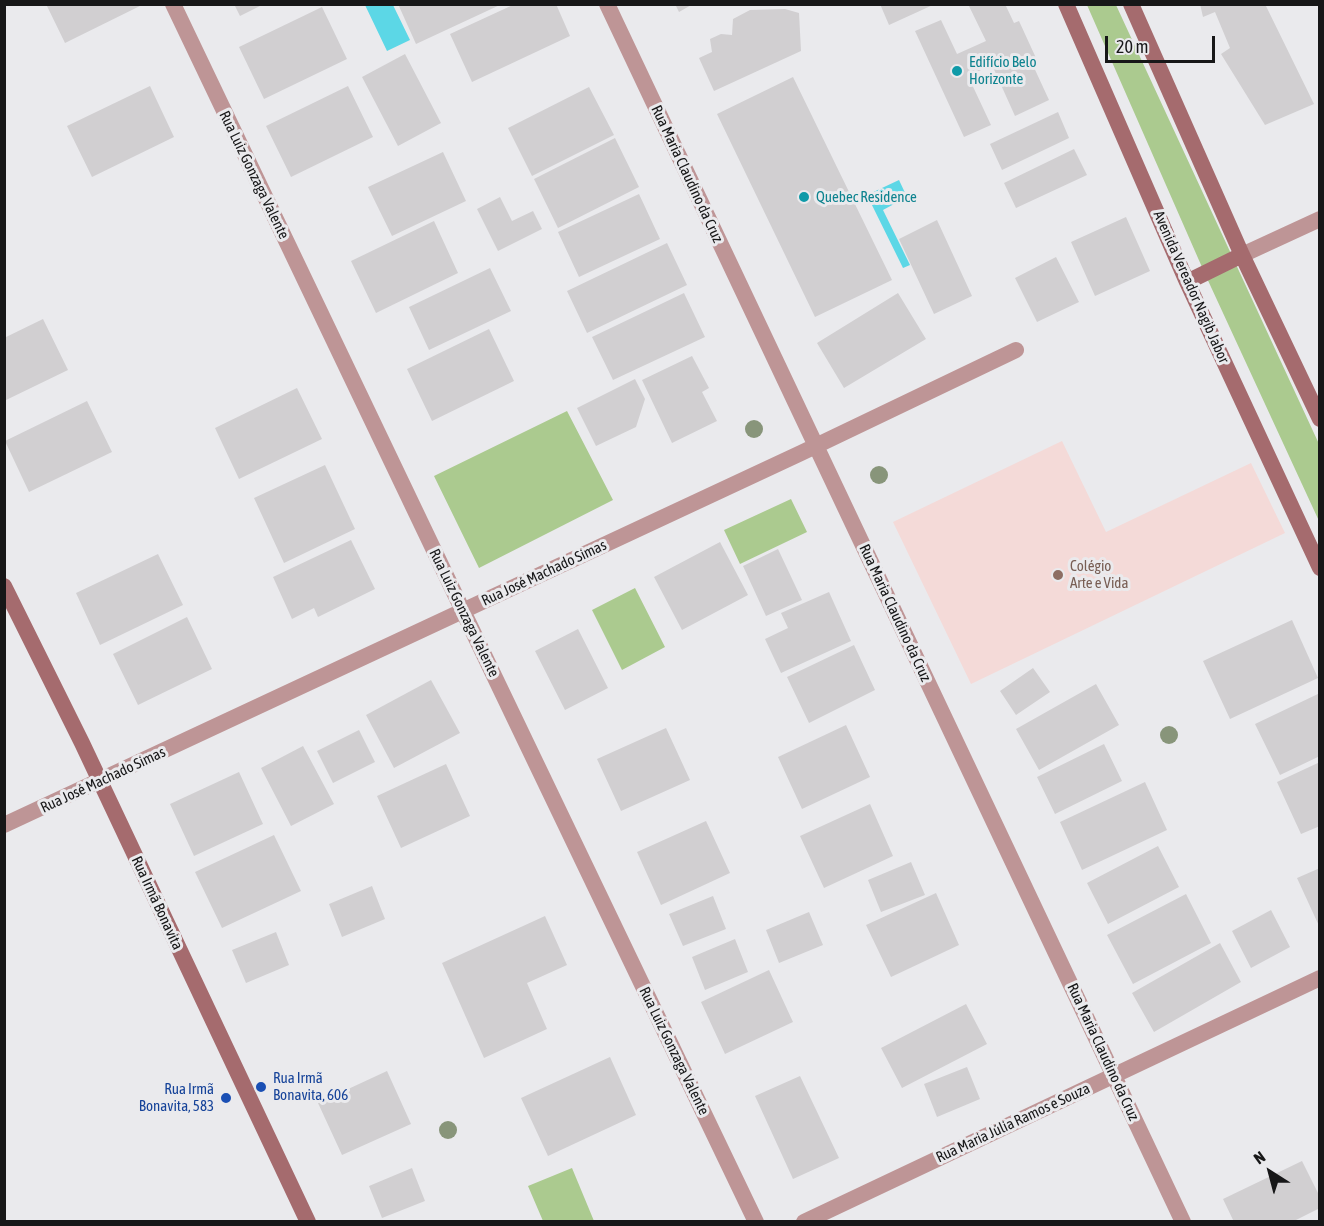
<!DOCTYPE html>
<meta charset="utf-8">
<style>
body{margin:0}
#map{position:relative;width:1324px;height:1226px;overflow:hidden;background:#eaeaed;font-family:"Asap Condensed",sans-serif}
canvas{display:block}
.frame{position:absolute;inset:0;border:6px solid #171718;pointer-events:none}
.north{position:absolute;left:1240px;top:1142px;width:60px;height:60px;-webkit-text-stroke:4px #eaeaed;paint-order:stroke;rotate:324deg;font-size:16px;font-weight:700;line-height:24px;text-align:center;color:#171718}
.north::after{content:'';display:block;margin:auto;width:21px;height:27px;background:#171718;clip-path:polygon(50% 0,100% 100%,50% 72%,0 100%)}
.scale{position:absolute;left:1105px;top:36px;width:110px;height:27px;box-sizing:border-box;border:3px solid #171718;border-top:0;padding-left:8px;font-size:18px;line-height:21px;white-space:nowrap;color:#171718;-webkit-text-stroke:4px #eaeaed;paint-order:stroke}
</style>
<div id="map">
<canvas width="1324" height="1226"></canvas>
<div class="frame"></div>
<div class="north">N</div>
<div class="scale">20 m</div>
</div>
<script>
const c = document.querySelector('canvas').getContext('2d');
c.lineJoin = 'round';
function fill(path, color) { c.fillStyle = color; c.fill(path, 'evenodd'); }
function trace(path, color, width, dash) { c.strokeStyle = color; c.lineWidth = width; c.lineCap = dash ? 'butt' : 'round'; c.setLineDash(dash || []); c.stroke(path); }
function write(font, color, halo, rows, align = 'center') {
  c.font = font + ' "Asap Condensed",sans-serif'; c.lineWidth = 6; c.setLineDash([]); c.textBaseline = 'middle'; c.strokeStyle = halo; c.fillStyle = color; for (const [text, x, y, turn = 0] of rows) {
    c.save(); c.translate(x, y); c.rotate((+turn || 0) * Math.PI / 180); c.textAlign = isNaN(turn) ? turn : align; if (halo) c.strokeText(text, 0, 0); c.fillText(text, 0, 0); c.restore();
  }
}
const education = new Path2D(`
 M 1062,441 L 1106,532 L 1251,463 L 1285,533 L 971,684 L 893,522 Z`);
const green = new Path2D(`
 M 1087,5 L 1116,5 L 1319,444 L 1319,521 L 1205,274 Z
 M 567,411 L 613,500 L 479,568 L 434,476 Z
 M 791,499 L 807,532 L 740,564 L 724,530 Z
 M 635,588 L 665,647 L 622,670 L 592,610 Z
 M 572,1168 L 594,1221 L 543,1221 L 528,1186 Z`);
const water = new Path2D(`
 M 365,5 L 393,5 L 410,40 L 387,51 Z
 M 899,180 L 907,197 L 883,210 L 910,265 L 903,268 L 867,195 Z`);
const building = new Path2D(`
 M 46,4 L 144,4 L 65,43 Z
 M 234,4 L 264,4 L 240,16 Z
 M 398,4 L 502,4 L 416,44 Z
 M 515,4 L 556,4 L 570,36 L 472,82 L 450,34 Z
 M 675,4 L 693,4 L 679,12 Z
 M 880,4 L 935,4 L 889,25 Z
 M 968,4 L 1005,4 L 1014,23 L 1019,21 L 1036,58 L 1031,61 L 1049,100 L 1015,116 L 992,65 L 968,76 L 991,125 L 964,137 L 915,31 L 941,20 L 957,54 L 986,41 Z
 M 1200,4 L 1265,4 L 1314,104 L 1265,125 L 1221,54 L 1230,48 L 1215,12 L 1203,17 Z
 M 322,7 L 347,59 L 264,99 L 239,47 Z
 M 785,9 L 799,13 L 801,51 L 714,91 L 699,58 L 712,52 L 710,39 L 721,34 L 732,35 L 733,19 L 750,10 Z
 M 405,54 L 441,123 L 398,146 L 362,77 Z
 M 793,77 L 892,280 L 815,317 L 717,114 Z
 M 150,86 L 174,137 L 92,177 L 67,126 Z
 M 348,86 L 373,137 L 291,177 L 266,126 Z
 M 589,87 L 614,135 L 532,176 L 508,128 Z
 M 1058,112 L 1069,138 L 1002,170 L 990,144 Z
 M 615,138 L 639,187 L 558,228 L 534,179 Z
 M 1074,149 L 1087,175 L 1016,208 L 1004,183 Z
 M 443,152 L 466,201 L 392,236 L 368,187 Z
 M 639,194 L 660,239 L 579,277 L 558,232 Z
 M 500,197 L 512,221 L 533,211 L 542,229 L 498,251 L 477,209 Z
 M 1126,217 L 1150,271 L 1095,296 L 1071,242 Z
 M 937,220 L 972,296 L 934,314 L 899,239 Z
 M 434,221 L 458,273 L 376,313 L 351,261 Z
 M 667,243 L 687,285 L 587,333 L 567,291 Z
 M 1056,257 L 1079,302 L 1037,322 L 1015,278 Z
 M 490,268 L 511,311 L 429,350 L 409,307 Z
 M 684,293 L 705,337 L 613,380 L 592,337 Z
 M 898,293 L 926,339 L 844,388 L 817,343 Z
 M 43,319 L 68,370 L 4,401 L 4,338 Z
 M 489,329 L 514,381 L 432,421 L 407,369 Z
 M 692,356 L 709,388 L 702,392 L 717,421 L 672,443 L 642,380 Z
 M 635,379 L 645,399 L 636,427 L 596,446 L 577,408 Z
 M 297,388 L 322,439 L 239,479 L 215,428 Z
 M 87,401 L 112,452 L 29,492 L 5,441 Z
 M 325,465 L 355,529 L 284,563 L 254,498 Z
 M 351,540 L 375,589 L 318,617 L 314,608 L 292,619 L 273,577 Z
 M 720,542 L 748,595 L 682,630 L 654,577 Z
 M 778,549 L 802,600 L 766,616 L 743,566 Z
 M 158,554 L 183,605 L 100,645 L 76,593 Z
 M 829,592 L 851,641 L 781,673 L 765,639 L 788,628 L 781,613 Z
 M 187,617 L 212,669 L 138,705 L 113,654 Z
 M 1292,620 L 1318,678 L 1230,719 L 1203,661 Z
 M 578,629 L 608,688 L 565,710 L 535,651 Z
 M 854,645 L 875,690 L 809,723 L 787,677 Z
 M 1033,668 L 1050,692 L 1016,715 L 1000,691 Z
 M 431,680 L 460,733 L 394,768 L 366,715 Z
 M 1096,684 L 1119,725 L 1039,770 L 1016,729 Z
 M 1320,693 L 1320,756 L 1280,775 L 1255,724 Z
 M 846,725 L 870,777 L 802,809 L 778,757 Z
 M 666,728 L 690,780 L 621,811 L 597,759 Z
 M 359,730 L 375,762 L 333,783 L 317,751 Z
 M 1104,744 L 1122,781 L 1055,814 L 1037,777 Z
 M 303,746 L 334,804 L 291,826 L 261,768 Z
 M 1320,762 L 1320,826 L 1301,834 L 1277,782 Z
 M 446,764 L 470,816 L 401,848 L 377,796 Z
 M 239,772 L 263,824 L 194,856 L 170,804 Z
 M 1145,782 L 1167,830 L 1082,870 L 1060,822 Z
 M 870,804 L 893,856 L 824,888 L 800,836 Z
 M 706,821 L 730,873 L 661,905 L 637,852 Z
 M 274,835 L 301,891 L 222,928 L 195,872 Z
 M 1158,846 L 1179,887 L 1108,924 L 1087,883 Z
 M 911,862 L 925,895 L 881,912 L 868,880 Z
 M 1320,868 L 1320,928 L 1297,878 Z
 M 372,886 L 385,919 L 342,937 L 329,904 Z
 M 936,893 L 959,945 L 891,977 L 866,925 Z
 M 1186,894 L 1211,943 L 1133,984 L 1107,935 Z
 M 713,896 L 726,929 L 683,946 L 669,914 Z
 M 1271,910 L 1290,947 L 1251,968 L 1232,931 Z
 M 809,912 L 823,945 L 779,963 L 766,930 Z
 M 545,916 L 567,965 L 527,983 L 547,1029 L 484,1058 L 442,963 Z
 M 276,932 L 289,965 L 246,983 L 232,950 Z
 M 735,939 L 748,972 L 705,990 L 692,957 Z
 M 1220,943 L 1241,982 L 1154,1032 L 1132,993 Z
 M 769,970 L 793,1022 L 725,1054 L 701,1002 Z
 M 966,1004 L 987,1044 L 902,1088 L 881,1048 Z
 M 610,1057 L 636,1115 L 548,1156 L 521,1098 Z
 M 967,1067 L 980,1099 L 937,1117 L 924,1084 Z
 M 387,1071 L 411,1124 L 342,1155 L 318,1103 Z
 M 800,1076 L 839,1158 L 793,1179 L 755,1096 Z
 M 1302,1161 L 1320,1197 L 1320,1208 L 1292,1222 L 1234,1222 L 1223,1199 Z
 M 412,1168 L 425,1201 L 382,1218 L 369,1186 Z`);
const minor = new Path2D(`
 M 173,4 L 463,611 L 756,1222
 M 607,4 L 1183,1222
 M 1242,255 L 1320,219
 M 4,825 L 801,453 L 1016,350
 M 804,1222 L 1320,978`);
const secondary = new Path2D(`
 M 1066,4 L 1187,282 L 1320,568
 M 1131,4 L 1242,255 L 1320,419
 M 1187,282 L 1242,255
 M 4,586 L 82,743 L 308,1222`);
const trees = [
 [754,429],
 [879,475],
 [1169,735],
 [448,1130]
];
const markers = [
 [957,71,6,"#0f9aa8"],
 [804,197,6,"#0f9aa8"],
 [1058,575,6,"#8d6e63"],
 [261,1087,6,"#1a4fb4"],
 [226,1098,6,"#1a4fb4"]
];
const cultureNames = [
 ["Edifício Belo",969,62],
 ["Horizonte",969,79],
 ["Quebec Residence",816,197]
];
const streetNames = [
 ["Rua Maria Claudino da Cruz",687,174,65],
 ["Rua Luiz Gonzaga Valente",254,175,64],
 ["Avenida Vereador Nagib Jabor",1191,287,66],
 ["Rua José Machado Simas",544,573,-25],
 ["Rua Luiz Gonzaga Valente",464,613,64],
 ["Rua Maria Claudino da Cruz",895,613,65],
 ["Rua José Machado Simas",103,780,-25],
 ["Rua Irmã Bonavita",157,903,65],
 ["Rua Luiz Gonzaga Valente",674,1051,64],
 ["Rua Maria Claudino da Cruz",1103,1052,65],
 ["Rua Maria Júlia Ramos e Souza",1013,1123,-25]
];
const educationNames = [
 ["Colégio",1070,566],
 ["Arte e Vida",1070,583]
];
const transitNames = [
 ["Rua Irmã",273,1078],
 ["Bonavita, 606",273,1095],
 ["Rua Irmã",214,1089,"right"],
 ["Bonavita, 583",214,1106,"right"]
];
fill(education, '#f4dad8');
fill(green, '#abca8f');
fill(water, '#5cd7e6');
fill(building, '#d1cfd1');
trace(minor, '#be9596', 16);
trace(secondary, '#a56b6e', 16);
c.fillStyle = '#88957a';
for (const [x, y] of trees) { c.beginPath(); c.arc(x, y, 9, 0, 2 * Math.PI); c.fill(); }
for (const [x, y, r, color] of markers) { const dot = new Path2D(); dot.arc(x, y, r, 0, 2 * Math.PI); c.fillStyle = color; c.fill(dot); trace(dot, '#eaeaed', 2); }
write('15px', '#0d838f', '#eaeaed', cultureNames, 'left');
write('15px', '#171718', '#eaeaed', streetNames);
write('15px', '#785e54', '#eaeaed', educationNames, 'left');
write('15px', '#164399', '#eaeaed', transitNames, 'left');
</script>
